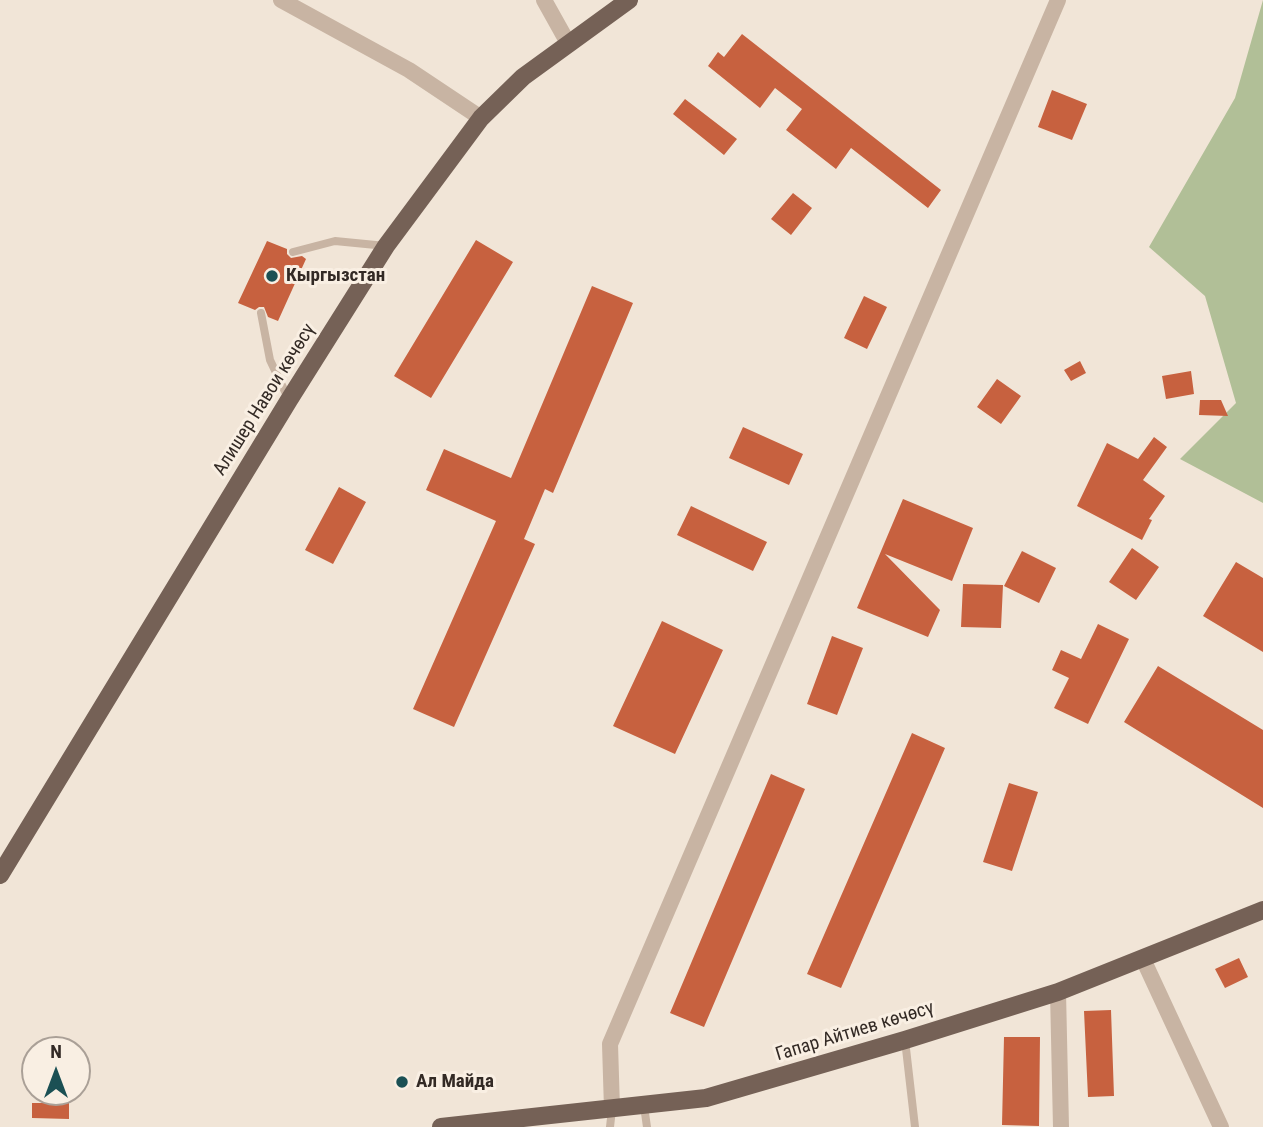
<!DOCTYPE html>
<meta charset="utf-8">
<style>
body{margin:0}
#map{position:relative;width:1263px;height:1127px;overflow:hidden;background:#f1e5d7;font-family:"Roboto Condensed",sans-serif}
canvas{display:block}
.north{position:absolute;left:21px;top:1036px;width:70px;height:70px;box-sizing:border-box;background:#f9efe3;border:2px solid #aaa097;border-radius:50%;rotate:0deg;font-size:19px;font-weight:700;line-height:28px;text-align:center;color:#332a25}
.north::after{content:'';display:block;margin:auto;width:24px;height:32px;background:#1b5054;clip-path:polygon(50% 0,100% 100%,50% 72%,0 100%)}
</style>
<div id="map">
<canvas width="1263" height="1127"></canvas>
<div class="north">N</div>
</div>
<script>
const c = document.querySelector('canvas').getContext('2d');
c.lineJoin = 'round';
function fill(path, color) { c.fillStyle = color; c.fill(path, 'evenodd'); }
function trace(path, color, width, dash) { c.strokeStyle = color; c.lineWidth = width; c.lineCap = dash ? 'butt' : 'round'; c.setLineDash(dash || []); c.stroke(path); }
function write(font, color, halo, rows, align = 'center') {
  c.font = font + ' "Roboto Condensed",sans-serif'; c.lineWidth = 6; c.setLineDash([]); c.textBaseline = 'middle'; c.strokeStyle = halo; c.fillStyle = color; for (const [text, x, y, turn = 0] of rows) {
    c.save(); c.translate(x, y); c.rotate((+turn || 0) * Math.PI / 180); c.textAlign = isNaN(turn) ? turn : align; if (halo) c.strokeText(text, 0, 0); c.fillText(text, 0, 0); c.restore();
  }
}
const green = new Path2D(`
 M 1263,0 L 1263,503 L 1180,459 L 1236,403 L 1205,296 L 1149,247 L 1235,98 Z`);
const building = new Path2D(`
 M 742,34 L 941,190 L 928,208 L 851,148 L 836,169 L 786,130 L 802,109 L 775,88 L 760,108 L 708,66 L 718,52 L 724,57 Z
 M 1052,90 L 1087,104 L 1072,140 L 1038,127 Z
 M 685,99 L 737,139 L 724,155 L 673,114 Z
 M 793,193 L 812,208 L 791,235 L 771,219 Z
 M 476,240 L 513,262 L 431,398 L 394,376 Z
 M 267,241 L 287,249 L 287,254 L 291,258 L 302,256 L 306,259 L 278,321 L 268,317 L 264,307 L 259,307 L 255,310 L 238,303 Z
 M 592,286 L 633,303 L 553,493 L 545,489 L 524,539 L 535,544 L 454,727 L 413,709 L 496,521 L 426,490 L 444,449 L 511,478 Z
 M 864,296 L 887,307 L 867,349 L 844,338 Z
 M 1080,361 L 1086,373 L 1071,381 L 1064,370 Z
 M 1191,371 L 1194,394 L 1166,399 L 1162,376 Z
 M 997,379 L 1021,396 L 1001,424 L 977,407 Z
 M 1200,400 L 1221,400 L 1228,416 L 1199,415 Z
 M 743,427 L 803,454 L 789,485 L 729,458 Z
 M 1154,437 L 1167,447 L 1143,480 L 1165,496 L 1149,519 L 1152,520 L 1142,540 L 1077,506 L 1107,443 L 1138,459 Z
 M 339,487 L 366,502 L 333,564 L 305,550 Z
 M 903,499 L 973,528 L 952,581 L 885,554 L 940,610 L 928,637 L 857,608 Z
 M 691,506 L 767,542 L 753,571 L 677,535 Z
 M 1132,548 L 1159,567 L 1136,600 L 1109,582 Z
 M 1022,551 L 1056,568 L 1039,603 L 1004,586 Z
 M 1236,562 L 1263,578 L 1263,652 L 1203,616 Z
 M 963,584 L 1003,585 L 1001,628 L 961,627 Z
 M 662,621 L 723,650 L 675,754 L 613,726 Z
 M 1098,624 L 1129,639 L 1088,724 L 1054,708 L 1069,678 L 1052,670 L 1061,650 L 1081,659 Z
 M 832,636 L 863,648 L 837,715 L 807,704 Z
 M 1158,666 L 1263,730 L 1263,808 L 1124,722 Z
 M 912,733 L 945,748 L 841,988 L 807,974 Z
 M 771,774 L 805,789 L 704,1027 L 670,1013 Z
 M 1009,783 L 1038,792 L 1012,871 L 983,862 Z
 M 1239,958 L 1248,977 L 1225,988 L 1215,969 Z
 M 1111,1010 L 1114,1096 L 1088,1097 L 1084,1011 Z
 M 1004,1037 L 1040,1037 L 1039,1126 L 1002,1125 Z
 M 32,1103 L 69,1103 L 69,1119 L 32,1118 Z`);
const lane = new Path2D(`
 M 293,252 L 335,241 L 386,246
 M 261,313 L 270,360 L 289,400
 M 905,1040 L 915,1127
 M 644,1106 L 647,1127
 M 610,1127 L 612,1109`);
const street = new Path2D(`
 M 281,0 L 409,70 L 481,118
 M 544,0 L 568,43
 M 1143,959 L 1221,1127
 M 1058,992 L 1061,1127
 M 612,1109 L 610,1044 L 1058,0`);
const primary = new Path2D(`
 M 0,875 L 289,400 L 386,246 L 481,118 L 523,77 L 629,0
 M 441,1127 L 706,1098 L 905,1040 L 1058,992 L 1263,910`);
const markers = [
 [272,276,7,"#1b5054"],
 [402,1082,7,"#1b5054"]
];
const poiNames = [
 ["Кыргызстан",286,276],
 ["Ал Майда",416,1082]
];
const streetNames = [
 ["Алишер Навои көчөсү",265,400,-58],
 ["Гапар Айтиев көчөсү",855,1032,-17]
];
fill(green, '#b1bf97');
fill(building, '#c7613f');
trace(lane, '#c8b4a3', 8);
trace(street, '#c8b4a3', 16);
trace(primary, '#756156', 18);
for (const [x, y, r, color] of markers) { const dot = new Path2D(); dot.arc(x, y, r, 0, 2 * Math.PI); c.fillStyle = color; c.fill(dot); trace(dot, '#f9efe3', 2.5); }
write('bold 19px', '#332a25', '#f9efe3', poiNames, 'left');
write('19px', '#332a25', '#f9efe3', streetNames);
</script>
